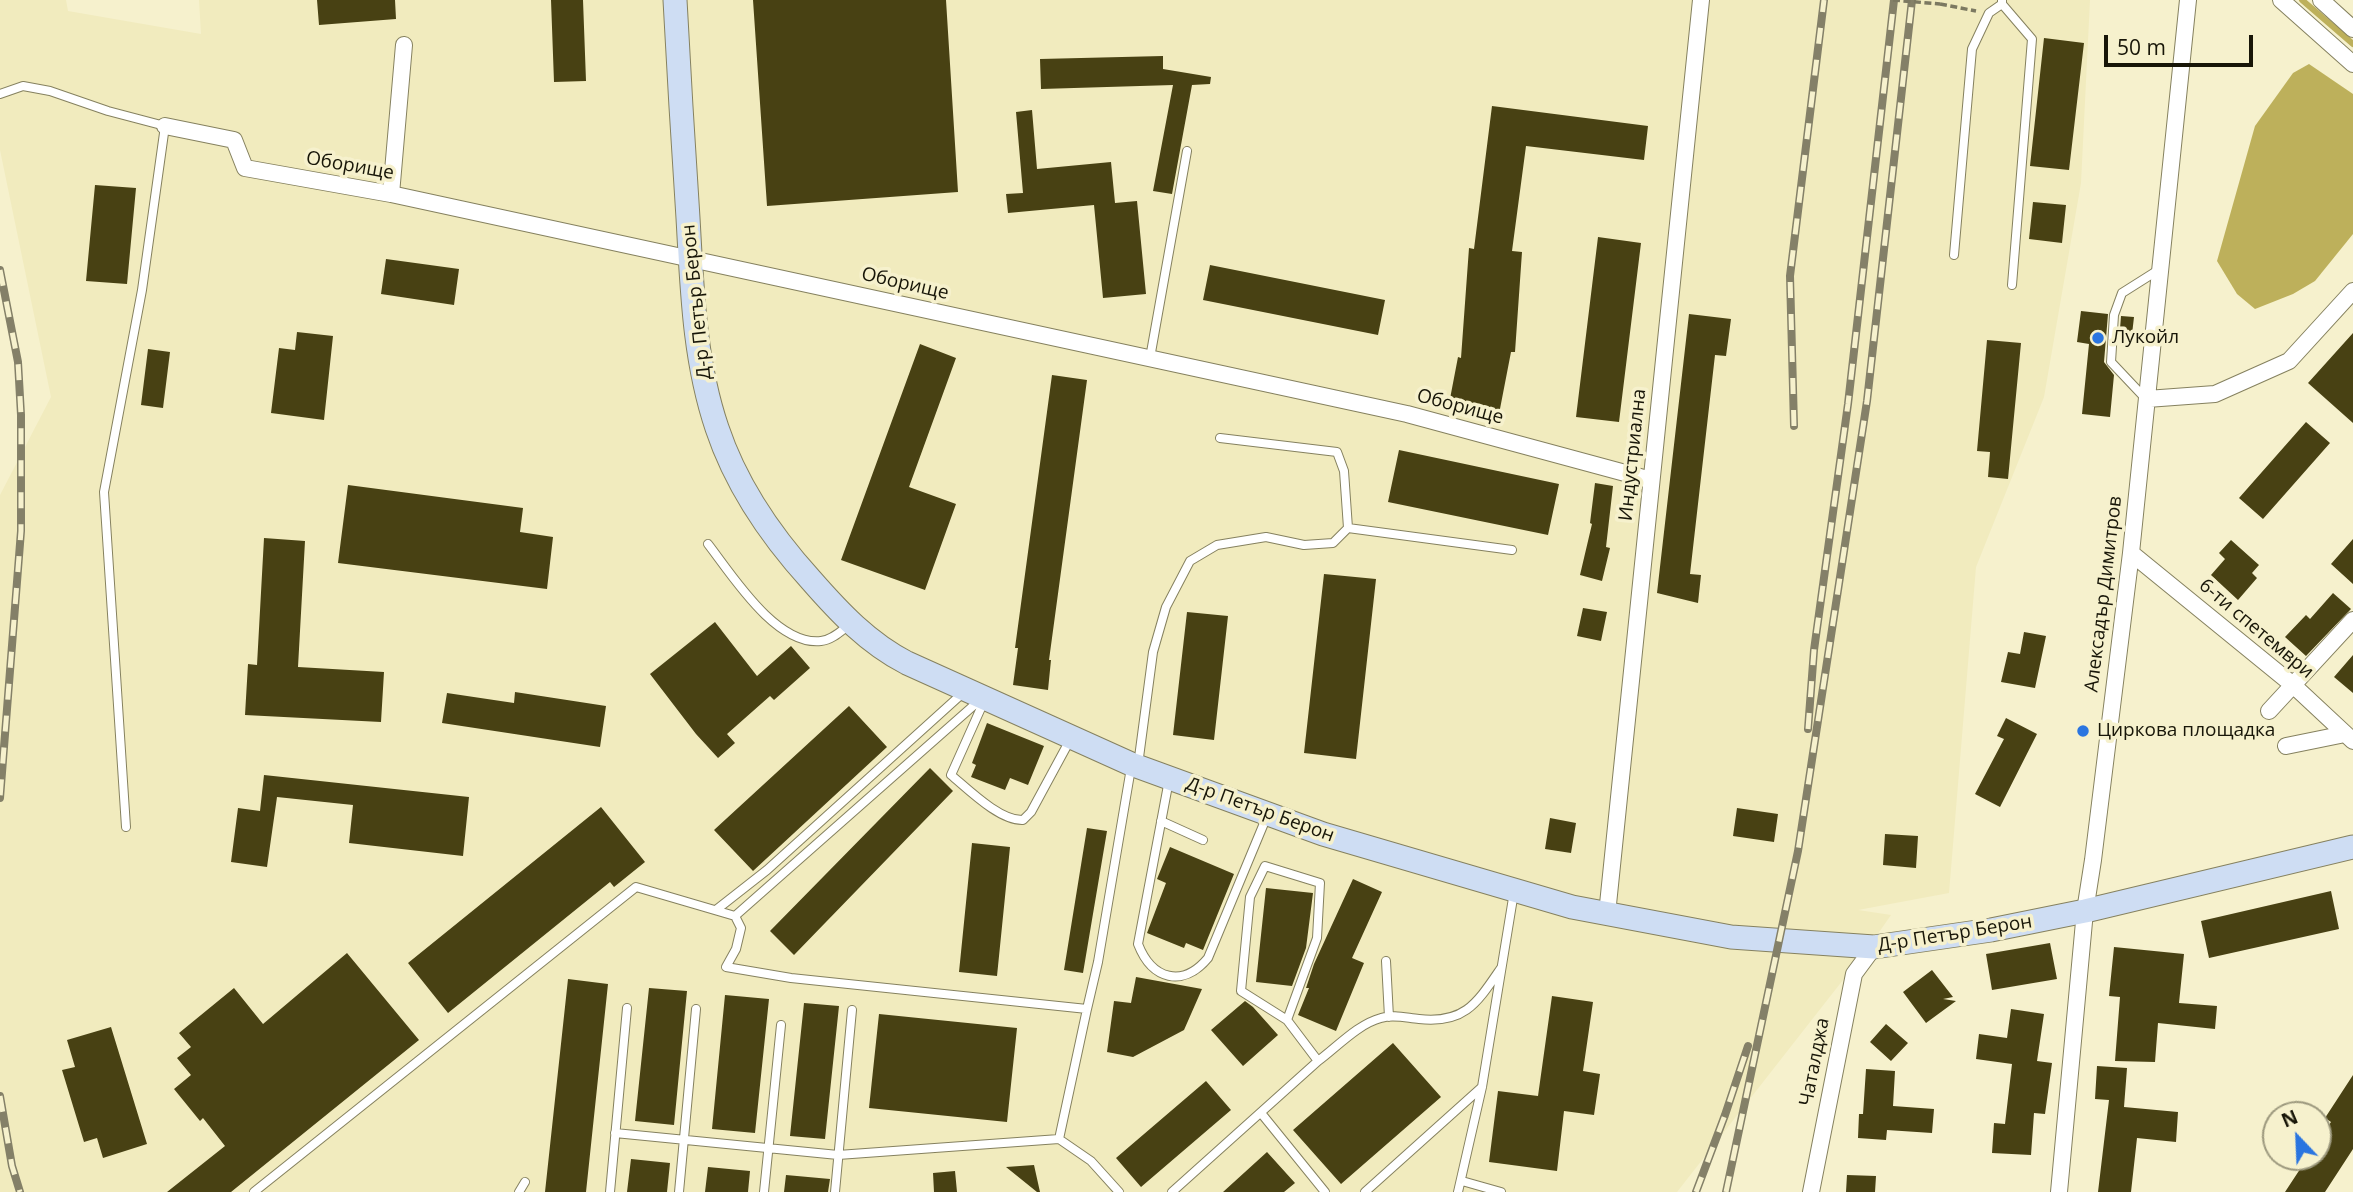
<!DOCTYPE html>
<meta charset="utf-8">
<style>
body{margin:0}
#map{position:relative;width:2353px;height:1192px;overflow:hidden;background:#f6f1cd;font-family:"Open Sans",sans-serif}
canvas{display:block}
.north{position:absolute;left:2262px;top:1101px;width:70px;height:70px;box-sizing:border-box;background:#f6f1cd;border:2px solid #9d997e;border-radius:50%;rotate:337deg;font-size:19px;font-weight:700;line-height:28px;text-align:center;color:#181608}
.north::after{content:'';display:block;margin:auto;width:24px;height:32px;background:#2a75e0;clip-path:polygon(50% 0,100% 100%,50% 72%,0 100%)}
.scale{position:absolute;left:2104px;top:35px;width:149px;height:32px;box-sizing:border-box;border:4px solid #181608;border-top:0;padding-left:9px;font-size:21px;line-height:24px;white-space:nowrap;color:#181608;-webkit-text-stroke:5px #f6f1cd;paint-order:stroke}
</style>
<div id="map">
<canvas width="2353" height="1192"></canvas>
<div class="north">N</div>
<div class="scale">50 m</div>
</div>
<script>
const c = document.querySelector('canvas').getContext('2d');
c.lineJoin = 'round';
function fill(path, color) { c.fillStyle = color; c.fill(path, 'evenodd'); }
function trace(path, color, width, dash) { c.strokeStyle = color; c.lineWidth = width; c.lineCap = dash ? 'butt' : 'round'; c.setLineDash(dash || []); c.stroke(path); }
function write(font, color, halo, rows, align = 'center') {
  c.font = font + ' "Open Sans",sans-serif'; c.lineWidth = 7; c.setLineDash([]); c.textBaseline = 'middle'; c.strokeStyle = halo; c.fillStyle = color; for (const [text, x, y, turn = 0] of rows) {
    c.save(); c.translate(x, y); c.rotate((+turn || 0) * Math.PI / 180); c.textAlign = isNaN(turn) ? turn : align; if (halo) c.strokeText(text, 0, 0); c.fillText(text, 0, 0); c.restore();
  }
}
const built = new Path2D(`
 M 0,0 L 66,0 L 68,11 L 201,34 L 199,0 L 2090,0 L 2081,183 L 2044,397 L 1976,567 L 1949,893 L 1858,910 L 1891,915 L 1868,948 L 1677,1192 L 0,1192 L 0,495 L 51,397 L 0,150 Z`);
const water = new Path2D(`
 M 2309,64 L 2353,94 L 2353,234 L 2315,281 L 2293,294 L 2255,309 L 2237,294 L 2217,261 L 2255,126 L 2293,73 Z`);
const stream = new Path2D(`
 M 2302,0 L 2353,44`);
const building = new Path2D(`
 M 317,0 L 395,0 L 396,19 L 319,25 Z
 M 551,0 L 583,0 L 586,81 L 554,82 Z
 M 753,0 L 946,0 L 958,192 L 767,206 Z
 M 2044,38 L 2084,43 L 2069,170 L 2030,166 Z
 M 1163,56 L 1163,69 L 1211,77 L 1210,84 L 1192,85 L 1172,194 L 1153,191 L 1173,85 L 1041,89 L 1040,59 Z
 M 1492,106 L 1648,126 L 1644,160 L 1526,146 L 1512,251 L 1522,252 L 1515,352 L 1511,352 L 1499,414 L 1449,404 L 1458,357 L 1461,358 L 1469,248 L 1474,249 Z
 M 1032,110 L 1037,169 L 1111,162 L 1115,203 L 1137,201 L 1146,294 L 1103,298 L 1094,205 L 1008,213 L 1006,194 L 1023,193 L 1016,112 Z
 M 95,185 L 136,188 L 127,284 L 86,281 Z
 M 2033,202 L 2066,205 L 2062,243 L 2029,239 Z
 M 1598,237 L 1641,243 L 1619,422 L 1576,417 Z
 M 386,259 L 459,269 L 454,305 L 381,294 Z
 M 1210,265 L 1385,300 L 1378,335 L 1203,300 Z
 M 2081,311 L 2108,314 L 2104,362 L 2114,375 L 2110,417 L 2082,414 L 2089,344 L 2077,342 Z
 M 1689,314 L 1731,319 L 1726,356 L 1715,355 L 1690,574 L 1701,575 L 1698,603 L 1657,593 Z
 M 2121,316 L 2134,317 L 2131,343 L 2119,342 Z
 M 297,332 L 333,336 L 324,420 L 271,413 L 279,348 L 295,350 Z
 M 2353,333 L 2353,423 L 2308,383 Z
 M 1987,340 L 2021,343 L 2008,479 L 1988,477 L 1990,452 L 1977,451 Z
 M 920,344 L 956,358 L 909,487 L 956,504 L 925,590 L 841,560 Z
 M 148,349 L 170,352 L 163,408 L 141,405 Z
 M 1052,375 L 1087,380 L 1049,660 L 1051,660 L 1048,690 L 1013,685 L 1018,648 L 1015,648 Z
 M 2306,422 L 2330,443 L 2263,519 L 2239,498 Z
 M 1399,450 L 1559,484 L 1548,535 L 1388,502 Z
 M 1595,483 L 1613,486 L 1606,547 L 1610,548 L 1602,581 L 1580,575 L 1592,524 L 1590,523 Z
 M 348,485 L 523,508 L 520,532 L 553,537 L 547,589 L 338,563 Z
 M 264,538 L 305,541 L 298,667 L 384,672 L 381,722 L 245,715 L 248,664 L 257,665 Z
 M 2353,539 L 2353,584 L 2331,564 Z
 M 2231,540 L 2259,565 L 2252,573 L 2257,578 L 2238,600 L 2211,575 L 2225,559 L 2219,553 Z
 M 1324,574 L 1376,579 L 1356,759 L 1304,753 Z
 M 2333,593 L 2351,609 L 2306,656 L 2285,637 L 2306,615 L 2310,619 Z
 M 1583,608 L 1607,612 L 1601,641 L 1577,636 Z
 M 1187,612 L 1228,616 L 1214,740 L 1173,735 Z
 M 715,622 L 757,676 L 791,646 L 810,668 L 774,700 L 770,696 L 727,734 L 735,743 L 718,758 L 696,734 L 650,674 Z
 M 2024,632 L 2046,636 L 2035,688 L 2001,682 L 2008,652 L 2020,654 Z
 M 2353,655 L 2353,693 L 2334,677 Z
 M 515,692 L 606,706 L 600,747 L 442,723 L 447,693 L 514,703 Z
 M 849,706 L 887,747 L 753,871 L 714,830 Z
 M 2006,718 L 2037,734 L 2000,807 L 1975,794 L 2004,739 L 1997,736 Z
 M 987,723 L 1044,746 L 1028,785 L 1010,778 L 1005,790 L 971,777 L 976,765 L 972,763 Z
 M 930,768 L 953,791 L 794,955 L 770,931 Z
 M 264,775 L 469,797 L 463,856 L 349,843 L 353,805 L 277,797 L 267,867 L 231,862 L 238,808 L 260,811 Z
 M 601,807 L 645,862 L 614,887 L 610,882 L 448,1013 L 408,963 Z
 M 1737,808 L 1778,814 L 1774,842 L 1733,836 Z
 M 1550,818 L 1576,823 L 1571,853 L 1545,849 Z
 M 1087,828 L 1107,831 L 1083,973 L 1064,970 Z
 M 1885,834 L 1918,836 L 1916,868 L 1883,865 Z
 M 972,843 L 1010,847 L 997,976 L 959,972 Z
 M 1170,847 L 1234,874 L 1203,950 L 1186,943 L 1184,948 L 1147,933 L 1166,883 L 1157,879 Z
 M 1353,879 L 1382,892 L 1352,958 L 1364,963 L 1336,1031 L 1298,1015 L 1309,988 L 1306,988 L 1314,964 Z
 M 1266,888 L 1313,893 L 1306,948 L 1292,986 L 1256,982 Z
 M 2331,891 L 2339,929 L 2209,958 L 2201,921 Z
 M 2050,943 L 2057,979 L 1992,990 L 1986,954 Z
 M 2114,947 L 2184,954 L 2179,1003 L 2217,1006 L 2215,1029 L 2158,1023 L 2155,1062 L 2115,1061 L 2120,997 L 2109,996 Z
 M 347,953 L 419,1040 L 231,1192 L 167,1192 L 225,1146 L 203,1118 L 200,1121 L 174,1089 L 191,1075 L 177,1058 L 191,1047 L 179,1033 L 234,988 L 263,1024 Z
 M 1932,970 L 1953,997 L 1943,999 L 1956,1001 L 1926,1023 L 1903,992 Z
 M 1136,977 L 1202,989 L 1184,1030 L 1133,1057 L 1107,1052 L 1114,1001 L 1131,1003 Z
 M 568,979 L 608,984 L 586,1192 L 545,1192 Z
 M 649,988 L 687,991 L 674,1125 L 635,1121 Z
 M 725,995 L 769,999 L 755,1133 L 712,1129 Z
 M 1552,996 L 1593,1002 L 1583,1071 L 1600,1074 L 1594,1115 L 1564,1111 L 1557,1171 L 1489,1162 L 1498,1091 L 1538,1096 Z
 M 1245,1001 L 1253,1007 L 1278,1035 L 1243,1066 L 1211,1030 Z
 M 804,1003 L 839,1006 L 825,1139 L 790,1136 Z
 M 2011,1009 L 2044,1014 L 2037,1061 L 2052,1063 L 2045,1114 L 2034,1113 L 2031,1155 L 1992,1153 L 1994,1123 L 2005,1124 L 2012,1064 L 1976,1059 L 1979,1034 L 2007,1038 Z
 M 879,1014 L 1017,1028 L 1007,1122 L 869,1108 Z
 M 1886,1024 L 1908,1043 L 1891,1061 L 1870,1042 Z
 M 111,1027 L 147,1144 L 103,1158 L 97,1138 L 84,1142 L 62,1070 L 75,1067 L 67,1040 Z
 M 1393,1043 L 1441,1097 L 1341,1184 L 1293,1130 Z
 M 2097,1066 L 2127,1068 L 2124,1107 L 2178,1112 L 2176,1142 L 2137,1138 L 2131,1192 L 2098,1192 L 2109,1100 L 2095,1099 Z
 M 1866,1069 L 1895,1071 L 1893,1106 L 1934,1109 L 1932,1133 L 1887,1130 L 1886,1140 L 1858,1138 L 1859,1114 L 1863,1114 Z
 M 2353,1075 L 2353,1149 L 2325,1192 L 2285,1192 L 2308,1157 L 2318,1157 L 2318,1141 L 2331,1122 L 2325,1118 Z
 M 1206,1081 L 1231,1110 L 1141,1187 L 1116,1158 Z
 M 1267,1152 L 1295,1183 L 1284,1192 L 1223,1192 Z
 M 631,1159 L 670,1163 L 667,1192 L 627,1192 Z
 M 1034,1165 L 1040,1192 L 1037,1192 L 1006,1167 Z
 M 708,1167 L 750,1171 L 748,1192 L 705,1192 Z
 M 955,1171 L 957,1192 L 934,1192 L 933,1173 Z
 M 786,1175 L 830,1179 L 828,1192 L 784,1192 Z
 M 1847,1175 L 1876,1176 L 1875,1192 L 1846,1192 Z`);
const path = new Path2D(`
 M 1940,4 L 1976,11`);
const lane = new Path2D(`
 M 2002,4 L 2032,39 L 2012,285
 M 0,94 L 23,86 L 50,91 L 108,111 L 165,126 L 142,290 L 104,492 L 126,827
 M 1954,255 L 1972,49 L 1989,13 L 2002,4 L 2002,0
 M 1150,358 L 1187,151
 M 2145,398 L 2111,362 L 2114,315 L 2122,293 L 2160,269
 M 1348,528 L 1512,550
 M 708,544 C 732,575 776,646 821,641 C 832,640 841,631 849,625
 M 985,699 L 951,775 C 969,790 1000,821 1023,820 L 1031,812 L 1070,740
 M 1138,765 L 1153,652 L 1166,607 L 1190,561 L 1217,545 L 1266,537 L 1304,545 L 1333,543 L 1348,528 L 1344,471 L 1337,452 L 1220,438
 M 1169,780 L 1138,944 C 1152,980 1183,988 1208,958 L 1267,816
 M 1161,821 L 1203,840
 M 716,910 L 767,870 L 964,692
 M 735,916 L 981,699
 M 1386,961 L 1389,1017
 M 1087,1009 L 1098,962 L 1131,768
 M 1318,1061 C 1337,1047 1358,1024 1381,1018 C 1393,1014 1407,1018 1419,1019 C 1465,1024 1477,1003 1501,968
 M 1261,1113 L 1325,1192
 M 615,1133 L 838,1155 L 1059,1139 L 1091,1161 L 1119,1192
 M 1462,1181 L 1501,1192
 M 254,1192 L 636,887 L 735,916 L 741,928 L 736,949 L 726,967 L 791,978 L 1087,1009 L 1059,1139
 M 519,1192 L 525,1182
 M 610,1192 L 627,1008
 M 679,1192 L 696,1009
 M 764,1192 L 781,1025
 M 835,1192 L 852,1010
 M 1172,1192 L 1318,1061 L 1287,1020 L 1241,991 L 1250,897 L 1265,866 L 1320,883 L 1317,938 L 1287,1020
 M 1365,1192 L 1482,1087
 M 1458,1192 L 1482,1087 L 1514,892`);
const street = new Path2D(`
 M 2281,0 L 2353,64
 M 2321,0 L 2353,29
 M 165,126 L 234,140 L 245,168 L 391,194 L 1407,414 L 1651,480
 M 391,194 L 404,45
 M 2147,399 L 2215,394 L 2289,361 L 2353,291
 M 2131,553 L 2293,685 L 2353,741
 M 2269,711 L 2353,620
 M 2286,746 L 2345,734
 M 1607,914 L 1701,0
 M 1811,1192 L 1854,974 L 1874,947
 M 2059,1192 L 2085,911 L 2093,860 L 2131,553 L 2188,0`);
const secondary = new Path2D(`
 M 675,0 C 679,73 683,145 688,218 C 692,288 694,360 717,428 C 736,485 771,536 811,580 C 839,612 868,643 907,663 L 1131,764 L 1323,834 L 1572,907 L 1731,937 L 1874,947 L 1991,930 L 2085,911 L 2353,847`);
const rail = new Path2D(`
 M 0,270 L 18,362 L 21,415 L 21,531 L 0,798
 M 1794,426 L 1790,276 L 1824,0
 M 1808,729 L 1814,650 L 1848,404 L 1894,0
 M 0,1096 L 12,1166 L 20,1192
 M 1696,1192 L 1725,1115 L 1748,1046
 M 1726,1192 L 1798,851 L 1867,401 L 1912,0`);
const pathBridge = new Path2D(`
 M 1893,0 L 1940,4`);
const markers = [
 [2098,338,7,"#2a75e0"],
 [2083,731,7,"#2a75e0"]
];
const streetNames = [
 ["Оборище",350,166,10],
 ["Оборище",905,284,13],
 ["Д-р Петър Берон",697,302,-96],
 ["Оборище",1460,407,15],
 ["Индустриална",1633,455,-84],
 ["Алексадър Димитров",2104,594,-83],
 ["6-ти спетември",2256,629,40],
 ["Д-р Петър Берон",1260,810,20],
 ["Д-р Петър Берон",1955,934,-9],
 ["Чаталджа",1815,1062,-79]
];
const poiNames = [
 ["Лукойл",2112,338],
 ["Циркова площадка",2097,731]
];
fill(built, '#f1ebbe');
fill(water, '#bdb05b');
trace(stream, '#bdb05b', 6);
fill(building, '#484113');
trace(lane, '#85815f', 10);
trace(street, '#85815f', 18);
trace(secondary, '#85815f', 25);
trace(path, '#7c7961', 3.5, [7, 3.5]);
trace(lane, '#fff', 8);
trace(street, '#fff', 16);
trace(secondary, '#ceddf3', 23);
trace(rail, '#848068', 8);
trace(rail, '#f6f1cd', 5, [16]);
trace(pathBridge, '#7c7961', 3.5, [7, 3.5]);
for (const [x, y, r, color] of markers) { const dot = new Path2D(); dot.arc(x, y, r, 0, 2 * Math.PI); c.fillStyle = color; c.fill(dot); trace(dot, '#f6f1cd', 2.5); }
write('19px', '#181608', '#f6f1cd', streetNames);
write('19px', '#181608', '#f6f1cd', poiNames, 'left');
</script>
